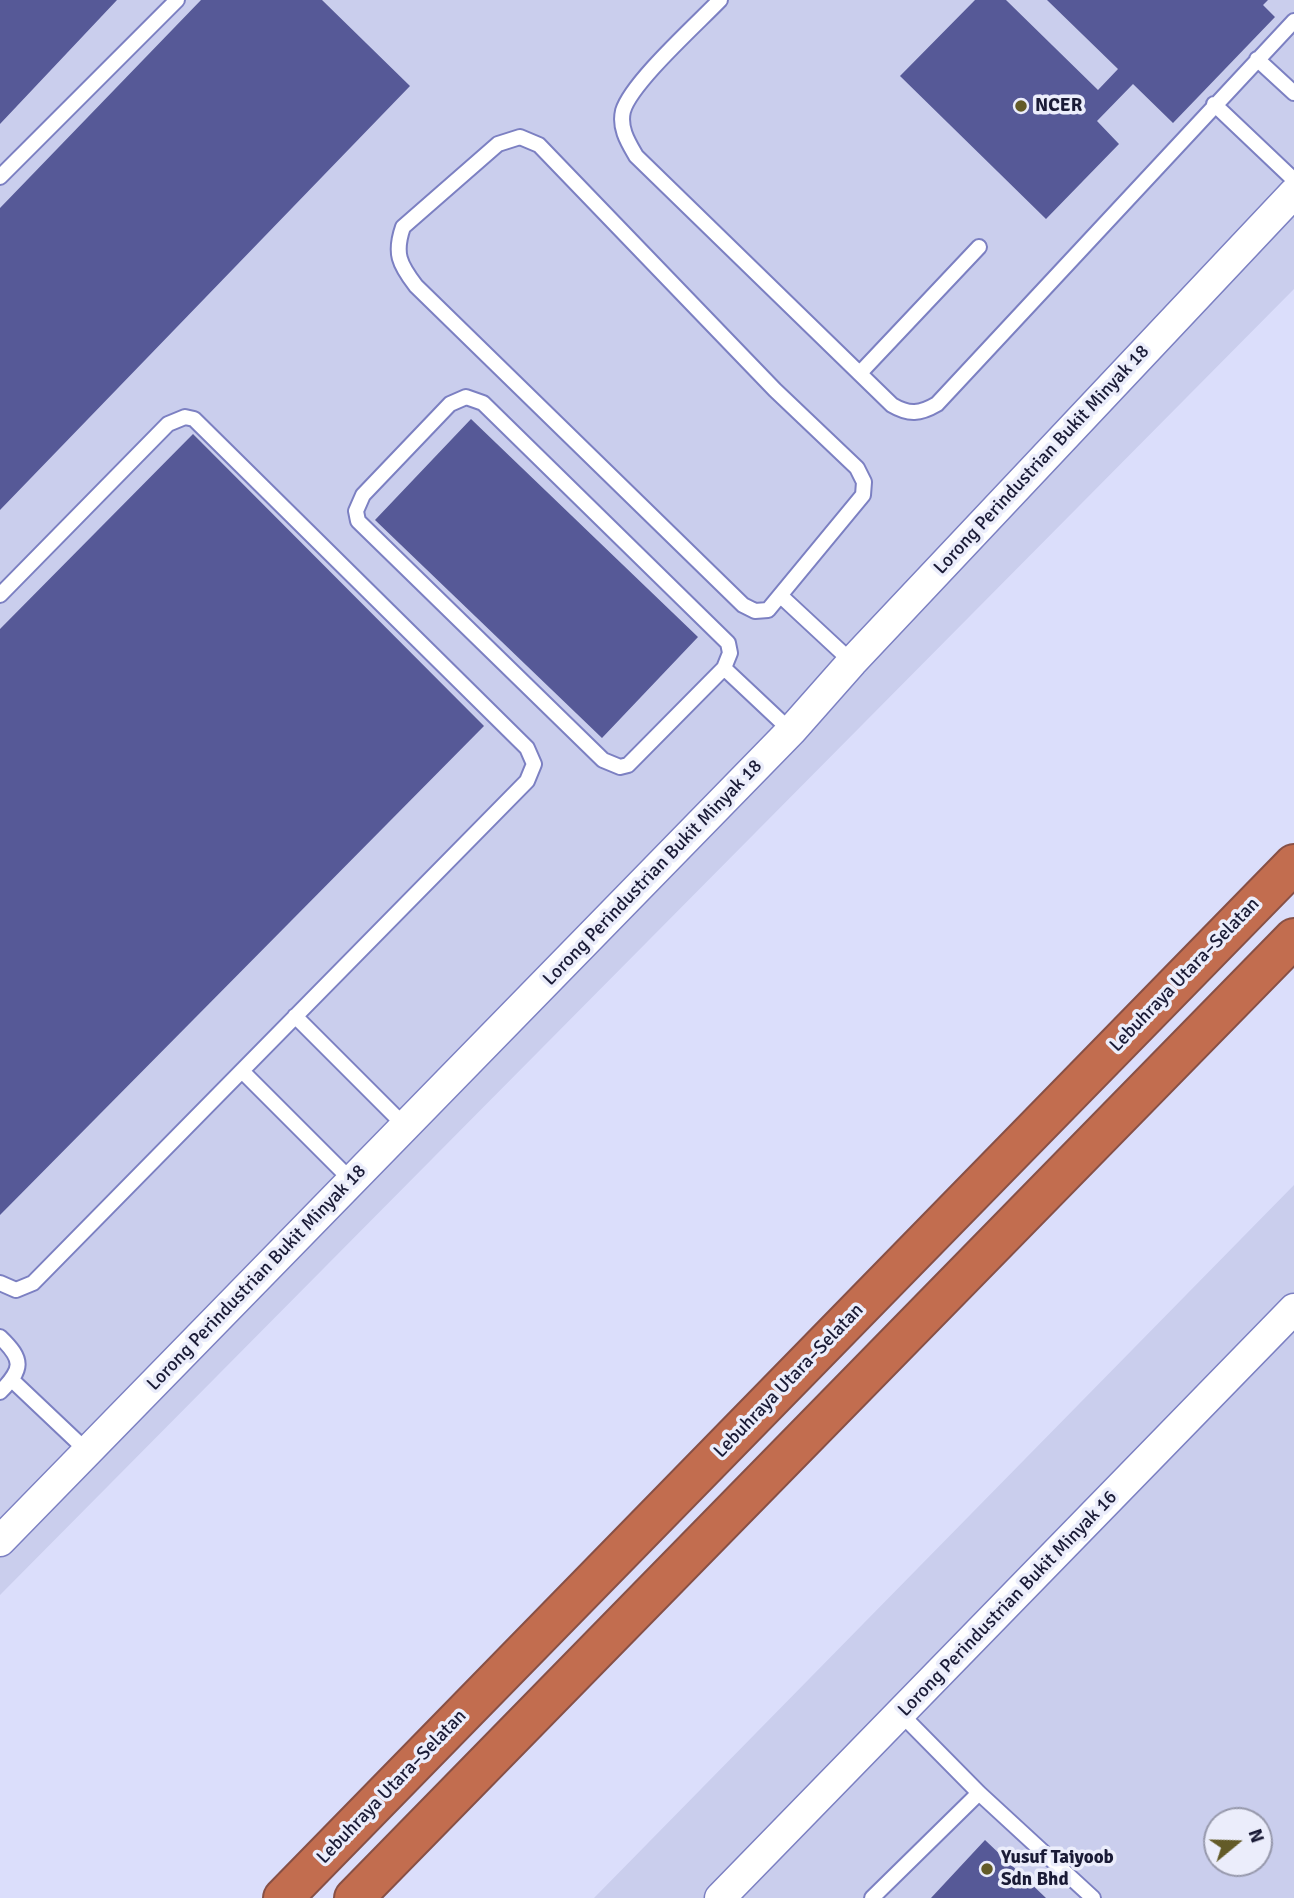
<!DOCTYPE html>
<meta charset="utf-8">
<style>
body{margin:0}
#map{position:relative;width:1294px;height:1898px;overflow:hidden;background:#dbdefb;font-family:Signika,sans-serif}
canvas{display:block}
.north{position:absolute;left:1203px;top:1807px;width:70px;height:70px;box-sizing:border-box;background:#ebedfb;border:2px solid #9799ac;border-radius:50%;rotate:71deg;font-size:19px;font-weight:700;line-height:28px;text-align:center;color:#1a1b36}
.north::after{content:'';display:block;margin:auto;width:24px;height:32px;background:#635b28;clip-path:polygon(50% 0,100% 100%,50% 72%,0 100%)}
</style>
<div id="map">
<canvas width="1294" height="1898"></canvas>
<div class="north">N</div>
</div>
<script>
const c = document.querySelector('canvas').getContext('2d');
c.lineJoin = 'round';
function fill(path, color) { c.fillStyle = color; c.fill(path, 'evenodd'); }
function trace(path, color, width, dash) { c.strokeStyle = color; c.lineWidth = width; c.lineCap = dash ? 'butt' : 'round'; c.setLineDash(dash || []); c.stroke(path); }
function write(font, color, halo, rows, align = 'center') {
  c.font = font + ' Signika,sans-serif'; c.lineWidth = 7; c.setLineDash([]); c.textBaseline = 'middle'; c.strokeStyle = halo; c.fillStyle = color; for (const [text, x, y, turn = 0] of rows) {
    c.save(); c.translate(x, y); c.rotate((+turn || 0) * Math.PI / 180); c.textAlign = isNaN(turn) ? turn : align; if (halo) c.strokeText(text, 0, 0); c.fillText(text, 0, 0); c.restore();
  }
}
const built = new Path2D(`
 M 0,0 L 1294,0 L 1294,289 L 0,1595 Z
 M 1294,1185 L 1294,1898 L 594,1898 ZM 1217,1821 L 1259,1821 L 1259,1863 L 1217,1863 Z`);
const building = new Path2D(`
 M 0,0 L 117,0 L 0,124 Z
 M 201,0 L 322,0 L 410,86 L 0,510 L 0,208 Z
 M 975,0 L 1006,0 L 1098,90 L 1118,69 L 1047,0 L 1268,0 L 1263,5 L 1275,17 L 1173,123 L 1133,84 L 1097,121 L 1119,144 L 1046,219 L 900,76 Z
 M 471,419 L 698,637 L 602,738 L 375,520 Z
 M 193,434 L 484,726 L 0,1215 L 0,629 Z
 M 985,1840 L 1046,1898 L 931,1898 Z`);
const lane = new Path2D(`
 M 720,0 C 698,23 631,83 623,111 C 619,128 628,142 636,156 L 892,405 C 909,415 920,414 937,404 L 1294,21
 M 1257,59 L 1294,93
 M 1214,104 L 1294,180
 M 520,137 L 539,145 L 775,390 L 857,468 L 864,482 L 863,495 L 768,610 L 755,611 L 743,605 L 416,286 C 399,264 394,253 403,227 L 498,144 Z
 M 0,177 L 177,0
 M 860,373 L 979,247
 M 466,397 L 483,403 L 728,643 L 730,653 L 724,668 L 628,765 L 620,767 L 603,760 L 358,521 L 356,511 L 363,495 L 450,404 Z
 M 0,595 L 168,424 L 185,417 L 194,419 L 527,748 L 534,764 L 527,781 L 33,1283 L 16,1290 L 0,1283
 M 782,597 L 852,662
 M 724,668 L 791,731
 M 295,1016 L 405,1126
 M 242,1071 L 352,1181
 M 0,1337 C 24,1360 23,1369 0,1392
 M 12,1380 L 87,1451
 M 901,1714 L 979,1793 L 1093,1898
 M 872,1898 L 979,1793`);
const street = new Path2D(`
 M 0,1541 L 791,731 L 852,662 L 1294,193
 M 720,1898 L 1294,1309`);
const highway = new Path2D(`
 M 283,1898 L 1294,864
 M 354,1898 L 1294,938`);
const markers = [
 [1021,106,7,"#635b28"],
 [987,1869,7,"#635b28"]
];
const poiNames = [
 ["NCER",1035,106],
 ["Yusuf Taiyoob",1001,1858],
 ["Sdn Bhd",1001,1880]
];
const streetNames = [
 ["Lorong Perindustrian Bukit Minyak 18",1042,460,-47],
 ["Lorong Perindustrian Bukit Minyak 18",653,873,-46],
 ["Lebuhraya Utara–Selatan",1185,975,-46],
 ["Lorong Perindustrian Bukit Minyak 18",257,1278,-46],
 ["Lebuhraya Utara–Selatan",789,1381,-46],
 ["Lorong Perindustrian Bukit Minyak 16",1008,1604,-46],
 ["Lebuhraya Utara–Selatan",392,1787,-46]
];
fill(built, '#caceed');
fill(building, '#565997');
trace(lane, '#7c80c2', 18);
trace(street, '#7c80c2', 33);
trace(highway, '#875046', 42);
trace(lane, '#fff', 14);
trace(street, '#fff', 30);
trace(highway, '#c26d4f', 38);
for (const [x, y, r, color] of markers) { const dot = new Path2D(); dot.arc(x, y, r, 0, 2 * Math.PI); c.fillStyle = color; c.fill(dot); trace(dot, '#ebedfb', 2.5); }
write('bold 19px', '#1a1b36', '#ebedfb', poiNames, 'left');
write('19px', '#1a1b36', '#ebedfb', streetNames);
</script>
